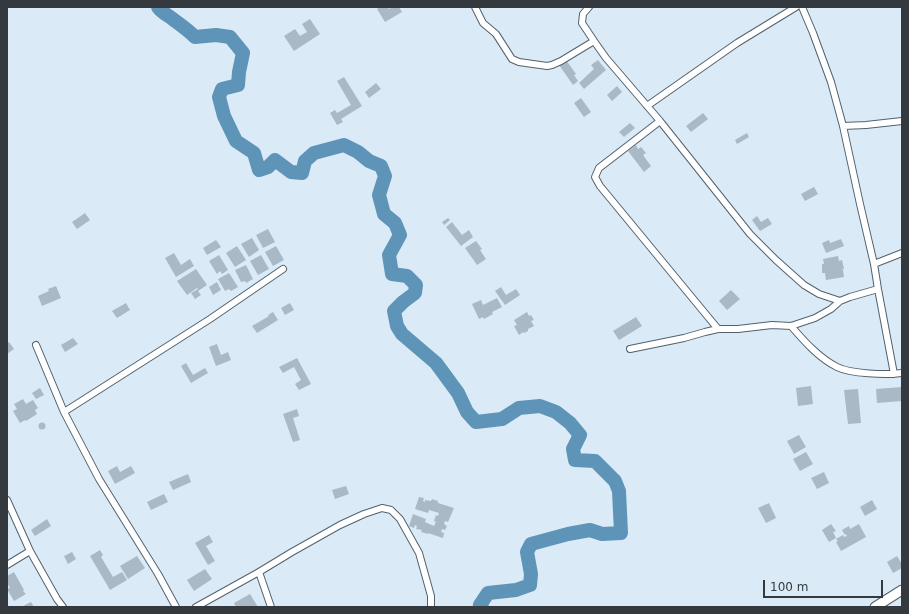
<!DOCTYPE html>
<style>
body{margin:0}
#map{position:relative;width:909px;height:614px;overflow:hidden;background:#daebf7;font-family:"DejaVu Sans",sans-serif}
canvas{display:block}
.frame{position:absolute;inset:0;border:8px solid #33393e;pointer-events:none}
.scale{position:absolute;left:763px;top:580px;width:120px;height:18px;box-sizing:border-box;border:2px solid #33393e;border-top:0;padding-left:5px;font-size:12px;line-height:14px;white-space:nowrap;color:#33393e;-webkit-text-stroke:3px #daebf7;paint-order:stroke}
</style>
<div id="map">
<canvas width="909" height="614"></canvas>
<div class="frame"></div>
<div class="scale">100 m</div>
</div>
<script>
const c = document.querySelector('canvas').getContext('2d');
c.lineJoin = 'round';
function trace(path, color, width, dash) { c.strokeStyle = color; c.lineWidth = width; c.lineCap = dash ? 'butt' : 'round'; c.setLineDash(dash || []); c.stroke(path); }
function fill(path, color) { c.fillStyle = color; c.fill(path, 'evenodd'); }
const river = new Path2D(`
 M 158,7 C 162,13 168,15 174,20 C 181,25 188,30 195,37 L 216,35 L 230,37 L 243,53 L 239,72 L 238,85 L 222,89 L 219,97 L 224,116 L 236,141 L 254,153 L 259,170 L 268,167 L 275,160 L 291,172 L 302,173 L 305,161 L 314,153 L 344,145 L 358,152 L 369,161 L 381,166 L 385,176 L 379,195 L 384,214 L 395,223 L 400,235 L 389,255 L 392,274 L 407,276 L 416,285 L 415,293 L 403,302 L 394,311 L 397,326 L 402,334 L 436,363 L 458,393 L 467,412 L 476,422 L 502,419 L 519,408 L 540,406 L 556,412 L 570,423 L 580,435 L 573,449 L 575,460 L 595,461 L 615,481 L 619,491 L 621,533 L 602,534 L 590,530 L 568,534 L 531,544 L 527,552 L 531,574 L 530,585 L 516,590 L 488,593 L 480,605 L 482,607`);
const building = new Path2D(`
 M 380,7 L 388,7 L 389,9 L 393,7 L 399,7 L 402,12 L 385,22 L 377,9 Z
 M 310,19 L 320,34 L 294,51 L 284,36 L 295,29 L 300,36 L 307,32 L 302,24 Z
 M 566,60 L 576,74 L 574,75 L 578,81 L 573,85 L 559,65 Z
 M 598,60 L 606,70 L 584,89 L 579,83 L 594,69 L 591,65 Z
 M 344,77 L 362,106 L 341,119 L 343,122 L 337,125 L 330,113 L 335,110 L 337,113 L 351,105 L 337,81 Z
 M 376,83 L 381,89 L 369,98 L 365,92 Z
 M 617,86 L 622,92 L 612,101 L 607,95 Z
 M 581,98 L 591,112 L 584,117 L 574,103 Z
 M 703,113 L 708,119 L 691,132 L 686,126 Z
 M 630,123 L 635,128 L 624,137 L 619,132 Z
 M 747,133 L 749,137 L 737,144 L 735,140 Z
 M 636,145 L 638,149 L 641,147 L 646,153 L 643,155 L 651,166 L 644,172 L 628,151 Z
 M 814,187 L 818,194 L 805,201 L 801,194 Z
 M 85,213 L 90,220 L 77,229 L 72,222 Z
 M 757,216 L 761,222 L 768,218 L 772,224 L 760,231 L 752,220 Z
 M 448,218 L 450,220 L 444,225 L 442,222 Z
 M 452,222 L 462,235 L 469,230 L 473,237 L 461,246 L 446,227 Z
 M 268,229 L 275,242 L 263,248 L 256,235 Z
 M 252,238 L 259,250 L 249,257 L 241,244 Z
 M 841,239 L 844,246 L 826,253 L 822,243 L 829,240 L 830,243 Z
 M 216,240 L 221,247 L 207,255 L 203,248 Z
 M 476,241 L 482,249 L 480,250 L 486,259 L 477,265 L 465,248 Z
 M 237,246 L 246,260 L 235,267 L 226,253 Z
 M 276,246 L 284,260 L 273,266 L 265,252 Z
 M 174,253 L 181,265 L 190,259 L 194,266 L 176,277 L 165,258 Z
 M 219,255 L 228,270 L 222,274 L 220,271 L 217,274 L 209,261 Z
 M 261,255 L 269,269 L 258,275 L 250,261 Z
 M 838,256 L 839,261 L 842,260 L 844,269 L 841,270 L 843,270 L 844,277 L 826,280 L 825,273 L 822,273 L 822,264 L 824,264 L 823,259 Z
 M 246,265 L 253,279 L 246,283 L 245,281 L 241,282 L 235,270 Z
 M 196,269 L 207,285 L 198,291 L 201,295 L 195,299 L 191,293 L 198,289 L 197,288 L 187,295 L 177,281 Z
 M 229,273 L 238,287 L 231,291 L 229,289 L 225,291 L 218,279 Z
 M 217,282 L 221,290 L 213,295 L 209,287 Z
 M 56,286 L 61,298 L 42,306 L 38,296 L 49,291 L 48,289 Z
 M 501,287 L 506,295 L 516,289 L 520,295 L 505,305 L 495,291 Z
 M 731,290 L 740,299 L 727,310 L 719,301 Z
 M 497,298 L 502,307 L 492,312 L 493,314 L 484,319 L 483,317 L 479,319 L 472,304 L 481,300 L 483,305 Z
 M 126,303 L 130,310 L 117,318 L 112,311 Z
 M 290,303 L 294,310 L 285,315 L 281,308 Z
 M 273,312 L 278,320 L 257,333 L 252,326 L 269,316 L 268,315 Z
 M 527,312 L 529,316 L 531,315 L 534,320 L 531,321 L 534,326 L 528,329 L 528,331 L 524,333 L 523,332 L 519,335 L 514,326 L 517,325 L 514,320 Z
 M 636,317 L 642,326 L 619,340 L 613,331 Z
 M 73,338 L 78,344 L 65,352 L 61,345 Z
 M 9,342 L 14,349 L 7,354 L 7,343 Z
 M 217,344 L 221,355 L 228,352 L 231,360 L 216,366 L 209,347 Z
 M 297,358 L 311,384 L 299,390 L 295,384 L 301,380 L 294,367 L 283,373 L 279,367 Z
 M 186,363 L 193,375 L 205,368 L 208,373 L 191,383 L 181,366 Z
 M 811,386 L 813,404 L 798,406 L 796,388 Z
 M 902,387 L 902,401 L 877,403 L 876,389 Z
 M 40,388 L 44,395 L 36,399 L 32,393 Z
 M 858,389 L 861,423 L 848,424 L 844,390 Z
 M 23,399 L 26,404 L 33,400 L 38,408 L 35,410 L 37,414 L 26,421 L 25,420 L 20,423 L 13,411 L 17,409 L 14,404 Z
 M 297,409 L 299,416 L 293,418 L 300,440 L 293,442 L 283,414 Z
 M38.5 426a3.5 3.5 0 1 1 7 0a3.5 3.5 0 1 1-7 0Z
 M 799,435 L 806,447 L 794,454 L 787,441 Z
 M 806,452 L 813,464 L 800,471 L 793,459 Z
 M 117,466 L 120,472 L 131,466 L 135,473 L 115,484 L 108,471 Z
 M 824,472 L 829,483 L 817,489 L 811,478 Z
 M 188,474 L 191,482 L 173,490 L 169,482 Z
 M 346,486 L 349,494 L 335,499 L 332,490 Z
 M 164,494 L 168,502 L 151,510 L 147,502 Z
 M 419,497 L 424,498 L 423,501 L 425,502 L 425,500 L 431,501 L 432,499 L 438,501 L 438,503 L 454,508 L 448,522 L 445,521 L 444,524 L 447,526 L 445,530 L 442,529 L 441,532 L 444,533 L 443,538 L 428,533 L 428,534 L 421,532 L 422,530 L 416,529 L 417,526 L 415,525 L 414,528 L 409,526 L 413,514 L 426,519 L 425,522 L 434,526 L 436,522 L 434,521 L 436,515 L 438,516 L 439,513 L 429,510 L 428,513 L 415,509 Z
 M 872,500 L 877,509 L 865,516 L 860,507 Z
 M 769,503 L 776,518 L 766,523 L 758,508 Z
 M 47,519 L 51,526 L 35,536 L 31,530 Z
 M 831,524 L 836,531 L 833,532 L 836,538 L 829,542 L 822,530 Z
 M 859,524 L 866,537 L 841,551 L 836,542 L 838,541 L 836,539 L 843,535 L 844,537 L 847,536 L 846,534 L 845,535 L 842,530 L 849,526 L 850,529 Z
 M 209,535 L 213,542 L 206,546 L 215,561 L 208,565 L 195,543 Z
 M 100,550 L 103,555 L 101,557 L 113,577 L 122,572 L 127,580 L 110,590 L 90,556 Z
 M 72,552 L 76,559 L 68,564 L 64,556 Z
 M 137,556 L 145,568 L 128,579 L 120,566 Z
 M 897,556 L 902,564 L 902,568 L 893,573 L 887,562 Z
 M 205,569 L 212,579 L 194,591 L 187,580 Z
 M 14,572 L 24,590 L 23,591 L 26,594 L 14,601 L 7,589 L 10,588 L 7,583 L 7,576 Z
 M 250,594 L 258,607 L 236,607 L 234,603 Z
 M 31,602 L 34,607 L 21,607 Z`);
const minor = new Path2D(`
 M 475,7 L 483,23 L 496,34 L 512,59 L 519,62 L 547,66 L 552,65 L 561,61 L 594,41
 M 589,7 L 583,14 L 582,23 L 594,41 L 606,58 L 660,121 L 750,234 L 776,260 L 804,285 L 819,294 L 840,301
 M 802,7 L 813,33 L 831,82 L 843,126 L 860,204 L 874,264 L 878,289 L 894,374
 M 647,106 L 737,43 L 796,7
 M 660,121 L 599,168 L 595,177 L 600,186 L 718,329
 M 843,126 L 866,125 L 902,121
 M 874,264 L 902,253
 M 791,326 C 804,341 819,358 837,367 C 851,374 886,375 902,373
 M 36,345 L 64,412
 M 630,349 L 684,338 L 705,332 L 718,329 L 738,329 L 772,325 L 791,326 L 815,318 L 831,309 L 840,301 L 850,297 L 878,289
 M 7,500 L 30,551 L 57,599 L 63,607
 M 7,565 L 30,551
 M 176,607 L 158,574 L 99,479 L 64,412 L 210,319 L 283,269
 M 196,607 L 259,572
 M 271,607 L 259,572 L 292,552 L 340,525 L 364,514 L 382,508 L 391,510 L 400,519 L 419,553 L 431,596 L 431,607`);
const secondary = new Path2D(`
 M 875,607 L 902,590`);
trace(river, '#5f94b9', 14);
fill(building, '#a9b9c5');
trace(minor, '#53616c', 8);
trace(secondary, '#53616c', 11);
trace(minor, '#fff', 6);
trace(secondary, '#fff', 9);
</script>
